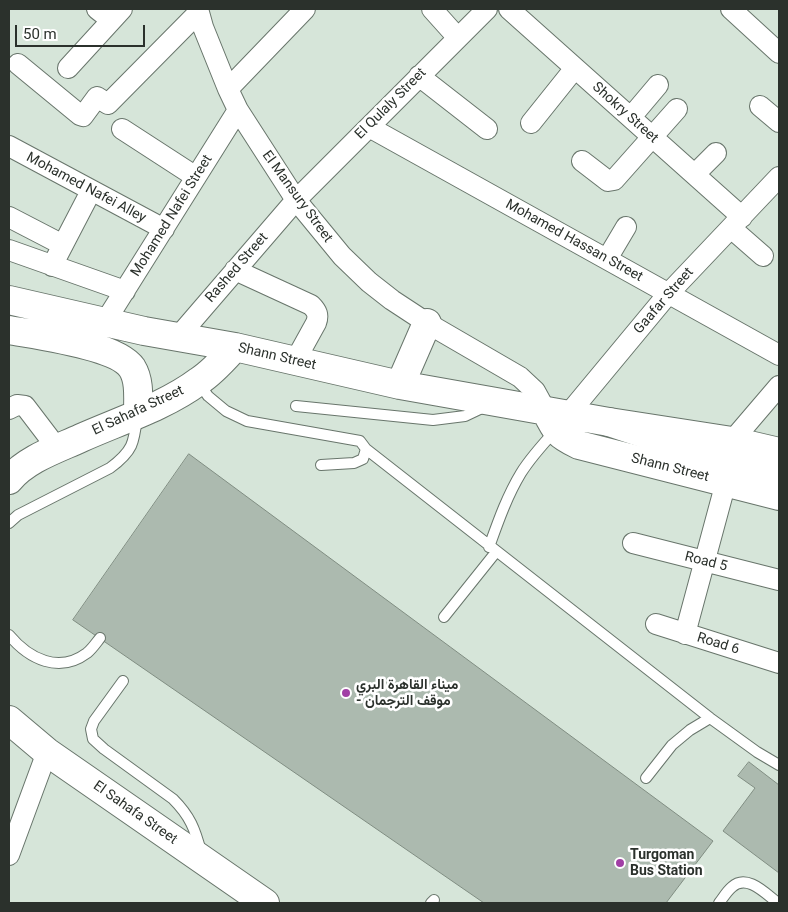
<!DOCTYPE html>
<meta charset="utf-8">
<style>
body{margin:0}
#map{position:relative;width:788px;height:912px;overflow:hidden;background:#d6e5d9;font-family:Roboto,sans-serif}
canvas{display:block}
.frame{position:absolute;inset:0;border:10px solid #2b312c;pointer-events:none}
.scale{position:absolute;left:15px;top:25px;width:130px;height:22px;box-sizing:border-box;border:2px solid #2b312c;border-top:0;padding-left:6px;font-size:15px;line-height:18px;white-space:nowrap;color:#2b312c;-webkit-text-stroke:4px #fff;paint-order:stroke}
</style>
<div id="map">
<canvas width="788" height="912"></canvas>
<div class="frame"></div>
<div class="scale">50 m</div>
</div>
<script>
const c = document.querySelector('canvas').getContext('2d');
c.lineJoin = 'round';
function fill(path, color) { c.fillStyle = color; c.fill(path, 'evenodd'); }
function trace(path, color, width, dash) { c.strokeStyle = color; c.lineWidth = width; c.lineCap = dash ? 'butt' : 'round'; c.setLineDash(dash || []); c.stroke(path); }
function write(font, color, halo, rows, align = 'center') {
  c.font = font + ' Roboto,Vazirmatn,sans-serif'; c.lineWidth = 5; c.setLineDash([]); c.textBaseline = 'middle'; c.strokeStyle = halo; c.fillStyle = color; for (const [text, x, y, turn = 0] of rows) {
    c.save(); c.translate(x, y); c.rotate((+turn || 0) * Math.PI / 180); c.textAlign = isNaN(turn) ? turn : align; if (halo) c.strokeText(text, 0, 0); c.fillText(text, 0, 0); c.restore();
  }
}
const building = new Path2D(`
 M 189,454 L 713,841 L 666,903 L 484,903 L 73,620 Z
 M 749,762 L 779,785 L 779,873 L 723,831 L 755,788 L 738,776 Z`);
const service = new Path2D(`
 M 199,383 L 208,396 L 226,411 L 247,421 L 360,441 L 366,449 L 363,459 L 354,463 L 321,465
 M 296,406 L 433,420 L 465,416 L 486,406
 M 366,449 L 710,718 L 757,752 L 779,765
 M 9,523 L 18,515 L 110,468 C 133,451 134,443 137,417
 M 489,547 C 498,522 507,496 521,473 C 531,457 543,444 555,431
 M 444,617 L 496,552
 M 9,635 C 29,659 59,674 87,653 C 92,649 96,643 100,638
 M 123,681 L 94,721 L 91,729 L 93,739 L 104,749 L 173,799 C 190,816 195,829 201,852
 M 646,778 L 672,745 L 690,730 L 710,718
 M 431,903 L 434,900
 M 719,903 C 723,898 727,891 732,887 C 747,873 766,894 778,903`);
const minor = new Path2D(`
 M 97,9 L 111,20
 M 198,9 L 203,27 L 228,89 L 238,110 L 296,200 L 342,256 L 369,282 L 392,300 L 427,323 L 520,377 L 535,391 L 546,411
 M 432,9 L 458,38
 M 509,9 L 742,217
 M 731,9 L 779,53
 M 18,64 L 80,115 L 83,116 L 97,97 L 108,104 L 198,13
 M 68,68 L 122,9
 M 419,76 L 487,129
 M 228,89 L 305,9
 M 760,106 L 779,122
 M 631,117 L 658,85
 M 531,123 L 575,68
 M 369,127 L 779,355
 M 122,129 L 196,177
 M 9,146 L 164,229
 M 582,161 L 608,181 L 614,180 L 677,109
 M 695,174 L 716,153
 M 9,217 L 63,245
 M 731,228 L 763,256
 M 9,250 L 125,291
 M 607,259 L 626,227
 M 52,266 L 91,191
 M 235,270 L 311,305 C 317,311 319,315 316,323 L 295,361
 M 105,322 L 238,110
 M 178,337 L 296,200 L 487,9
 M 9,409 L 17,405 L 25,406 L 57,448
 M 561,423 L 668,294 L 779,177
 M 732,441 L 779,386
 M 633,543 L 779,580
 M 656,624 L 779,663
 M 685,634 L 726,482
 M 9,855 L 47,752`);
const primary = new Path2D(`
 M 9,300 L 144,331 L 235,347 L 400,385 L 609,422 L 732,441 L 779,452
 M 9,330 C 36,335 117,345 132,368 C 140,381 138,398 138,413
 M 400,385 L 427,323
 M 546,411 C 556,432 558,435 579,445 L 779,496
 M 9,480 C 26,459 57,449 81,438 C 119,421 166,406 199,381 C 213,372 224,359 235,347
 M 9,720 L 47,752 L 265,903`);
const motorway = new Path2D(`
 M 609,422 L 675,444 L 779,470`);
const markers = [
 [346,693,5,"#a13fa5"],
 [620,863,5,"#a13fa5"]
];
const streetNames = [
 ["El Qulaly Street",391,104,-45],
 ["Shokry Street",625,113,42],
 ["Mohamed Nafei Alley",86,188,28],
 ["El Mansury Street",297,197,54],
 ["Mohamed Nafei Street",172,216,-58],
 ["Mohamed Hassan Street",574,241,29],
 ["Rashed Street",237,268,-49],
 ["Gaafar Street",664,301,-49],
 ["Shann Street",277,357,13],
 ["El Sahafa Street",138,411,-25],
 ["Shann Street",670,468,14],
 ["Road 5",706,562,14],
 ["Road 6",718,644,17],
 ["El Sahafa Street",135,813,35]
];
const poiNames = [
 ["ميناء القاهرة البري",356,685],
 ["- موقف الترجمان",356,701],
 ["Turgoman",630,855],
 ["Bus Station",630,871]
];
fill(building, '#acbaaf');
trace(building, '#808d82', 1);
trace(service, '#68756b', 12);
trace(minor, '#68756b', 22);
trace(primary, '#68756b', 30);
trace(motorway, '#68756b', 30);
trace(service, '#fff', 10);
trace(minor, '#fff', 20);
trace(primary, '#fff', 28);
trace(motorway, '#fff', 28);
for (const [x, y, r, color] of markers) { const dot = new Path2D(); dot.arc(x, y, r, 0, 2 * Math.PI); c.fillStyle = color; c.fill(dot); trace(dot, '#fff', 2); }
write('14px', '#2b312c', '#fff', streetNames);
write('bold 14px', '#2b312c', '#fff', poiNames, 'left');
</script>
